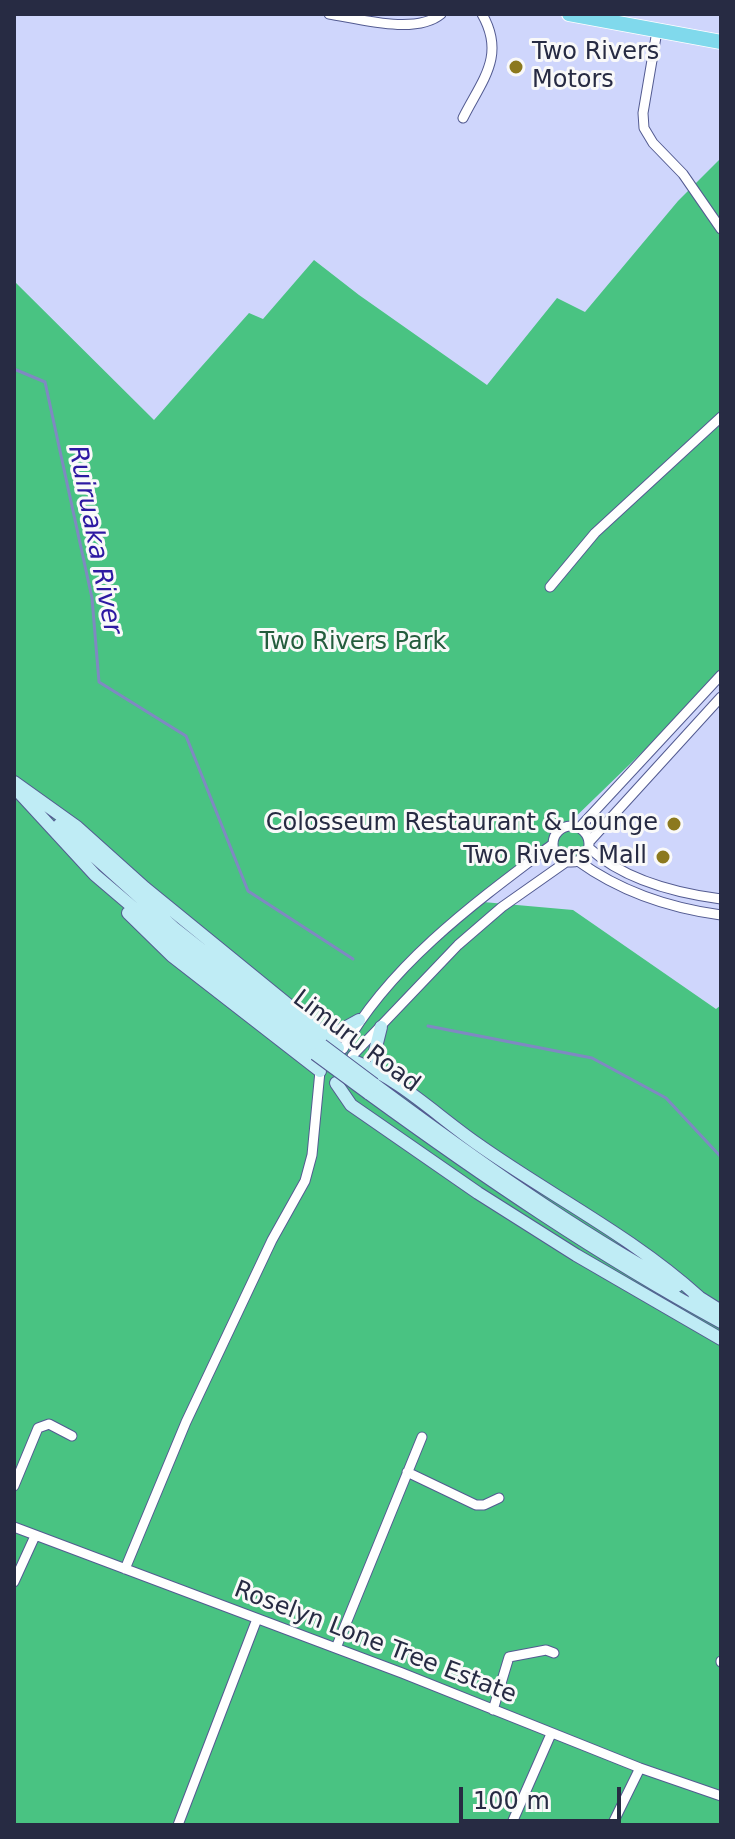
<!DOCTYPE html>
<style>
body{margin:0}
#map{position:relative;width:735px;height:1839px;overflow:hidden;background:#cfd6fc;font-family:"DejaVu Sans",sans-serif}
canvas{display:block}
.frame{position:absolute;inset:0;border:16px solid #272b43;pointer-events:none}
.scale{position:absolute;left:459px;top:1787px;width:162px;height:36px;box-sizing:border-box;border:4px solid #272b43;border-top:0;padding-left:10px;font-size:24px;line-height:28px;white-space:nowrap;color:#272b43;-webkit-text-stroke:6px #f9f9f9;paint-order:stroke}
</style>
<div id="map">
<canvas width="735" height="1839"></canvas>
<div class="frame"></div>
<div class="scale">100 m</div>
</div>
<script>
const c = document.querySelector('canvas').getContext('2d');
c.lineJoin = 'round';
function fill(path, color) { c.fillStyle = color; c.fill(path, 'evenodd'); }
function trace(path, color, width, dash) { c.strokeStyle = color; c.lineWidth = width; c.lineCap = dash ? 'butt' : 'round'; c.setLineDash(dash || []); c.stroke(path); }
function write(font, color, halo, rows, align = 'center') {
  c.font = font + ' "DejaVu Sans",sans-serif'; c.lineWidth = 6; c.setLineDash([]); c.textBaseline = 'middle'; c.strokeStyle = halo; c.fillStyle = color; for (const [text, x, y, turn = 0] of rows) {
    c.save(); c.translate(x, y); c.rotate((+turn || 0) * Math.PI / 180); c.textAlign = isNaN(turn) ? turn : align; if (halo) c.strokeText(text, 0, 0); c.fillText(text, 0, 0); c.restore();
  }
}
const green = new Path2D(`
 M 721,158 L 721,676 L 565,827 L 577,829 L 586,837 C 590,868 554,869 554,838 L 483,902 L 573,910 L 716,1009 L 721,1005 L 721,1825 L 14,1825 L 14,281 L 154,420 L 249,313 L 263,319 L 314,260 L 359,295 L 487,385 L 557,298 L 585,312 L 678,201 Z`);
const stream = new Path2D(`
 M 14,369 L 45,382 L 92,598 L 99,682 L 186,736 L 248,891 L 353,959
 M 428,1026 L 592,1058 L 666,1098 L 721,1157`);
const minor = new Path2D(`
 M 329,14 C 360,19 416,35 441,14
 M 657,31 L 643,113 L 644,128 L 653,143 L 683,174 L 721,229
 M 463,118 C 482,80 506,56 482,14
 M 550,587 L 595,533 L 721,417
 M553 844a18 18 0 1 1 36 0a18 18 0 1 1-36 0Z
 M 579,828 L 721,675
 M 589,842 L 721,697
 M 589,848 C 623,879 675,893 721,899
 M 578,861 C 621,892 669,908 721,915
 M 343,1049 C 390,964 477,901 553,844
 M 352,1056 L 458,945 L 502,907 L 566,862
 M 407,1472 L 476,1505 L 484,1505 L 499,1498
 M 14,1486 L 38,1428 L 49,1424 L 72,1436
 M 14,1527 L 402,1673 L 640,1768 L 721,1796
 M 125,1569 L 186,1422 L 272,1240 L 305,1181 L 312,1155 L 320,1071
 M 14,1582 L 35,1536
 M 336,1648 L 422,1437
 M 721,1661 L 721,1662
 M 493,1710 L 509,1657 L 546,1650 L 554,1653
 M 178,1825 L 257,1619
 M 511,1825 L 551,1734
 M 612,1825 L 640,1768`);
const secondary = new Path2D(`
 M 14,782 L 77,827 L 145,888 L 324,1034 L 338,1048
 M 14,787 L 95,875 L 183,950 L 315,1054
 M 59,825 L 174,928 L 322,1045
 M 128,913 L 172,956 L 320,1071
 M 324,1034 L 341,1030 L 359,1020
 M 354,1061 C 400,1079 436,1115 476,1143 C 549,1195 632,1236 699,1297
 M 379,1071 L 375,1051 L 381,1027
 M 336,1083 L 351,1105 L 478,1193 L 576,1255 L 721,1339
 M 374,1084 C 471,1156 571,1228 677,1286
 M 368,1093 C 482,1176 598,1255 721,1322
 M 694,1294 L 721,1311`);
const primary = new Path2D(`
 M 569,14 L 721,42`);
const secondaryBridge = new Path2D(`
 M 322,1045 L 374,1084
 M 315,1054 L 368,1093`);
const markers = [
 [516,67,8,"#8c791e"],
 [674,824,8,"#8c791e"],
 [663,857,8,"#8c791e"]
];
const poiNames = [
 ["Two Rivers",532,53,"left"],
 ["Motors",532,81,"left"],
 ["Colosseum Restaurant & Lounge",658,824],
 ["Two Rivers Mall",647,857]
];
const parkNames = [
 ["Two Rivers Park",353,643]
];
const streetNames = [
 ["Limuru Road",356,1042,37],
 ["Roselyn Lone Tree Estate",375,1643,21]
];
const waterNames = [
 ["Ruiruaka River",94,540,79]
];
fill(green, '#49c382');
trace(stream, '#7f89c2', 3);
trace(minor, '#535b91', 11);
trace(secondary, '#535b91', 14);
trace(primary, '#fff', 16);
trace(minor, '#fff', 9);
trace(secondary, '#bfecf5', 12);
trace(primary, '#80d9ec', 14);
trace(secondaryBridge, '#535b91', 14, []);
trace(secondaryBridge, '#bfecf5', 12);
for (const [x, y, r, color] of markers) { const dot = new Path2D(); dot.arc(x, y, r, 0, 2 * Math.PI); c.fillStyle = color; c.fill(dot); trace(dot, '#f9f9f9', 3); }
write('24px', '#272b43', '#f9f9f9', poiNames, 'right');
write('24px', '#245c3d', '#f9f9f9', parkNames);
write('24px', '#272b43', '#f9f9f9', streetNames);
write('italic 26px', '#2d19a2', '#f9f9f9', waterNames);
</script>
